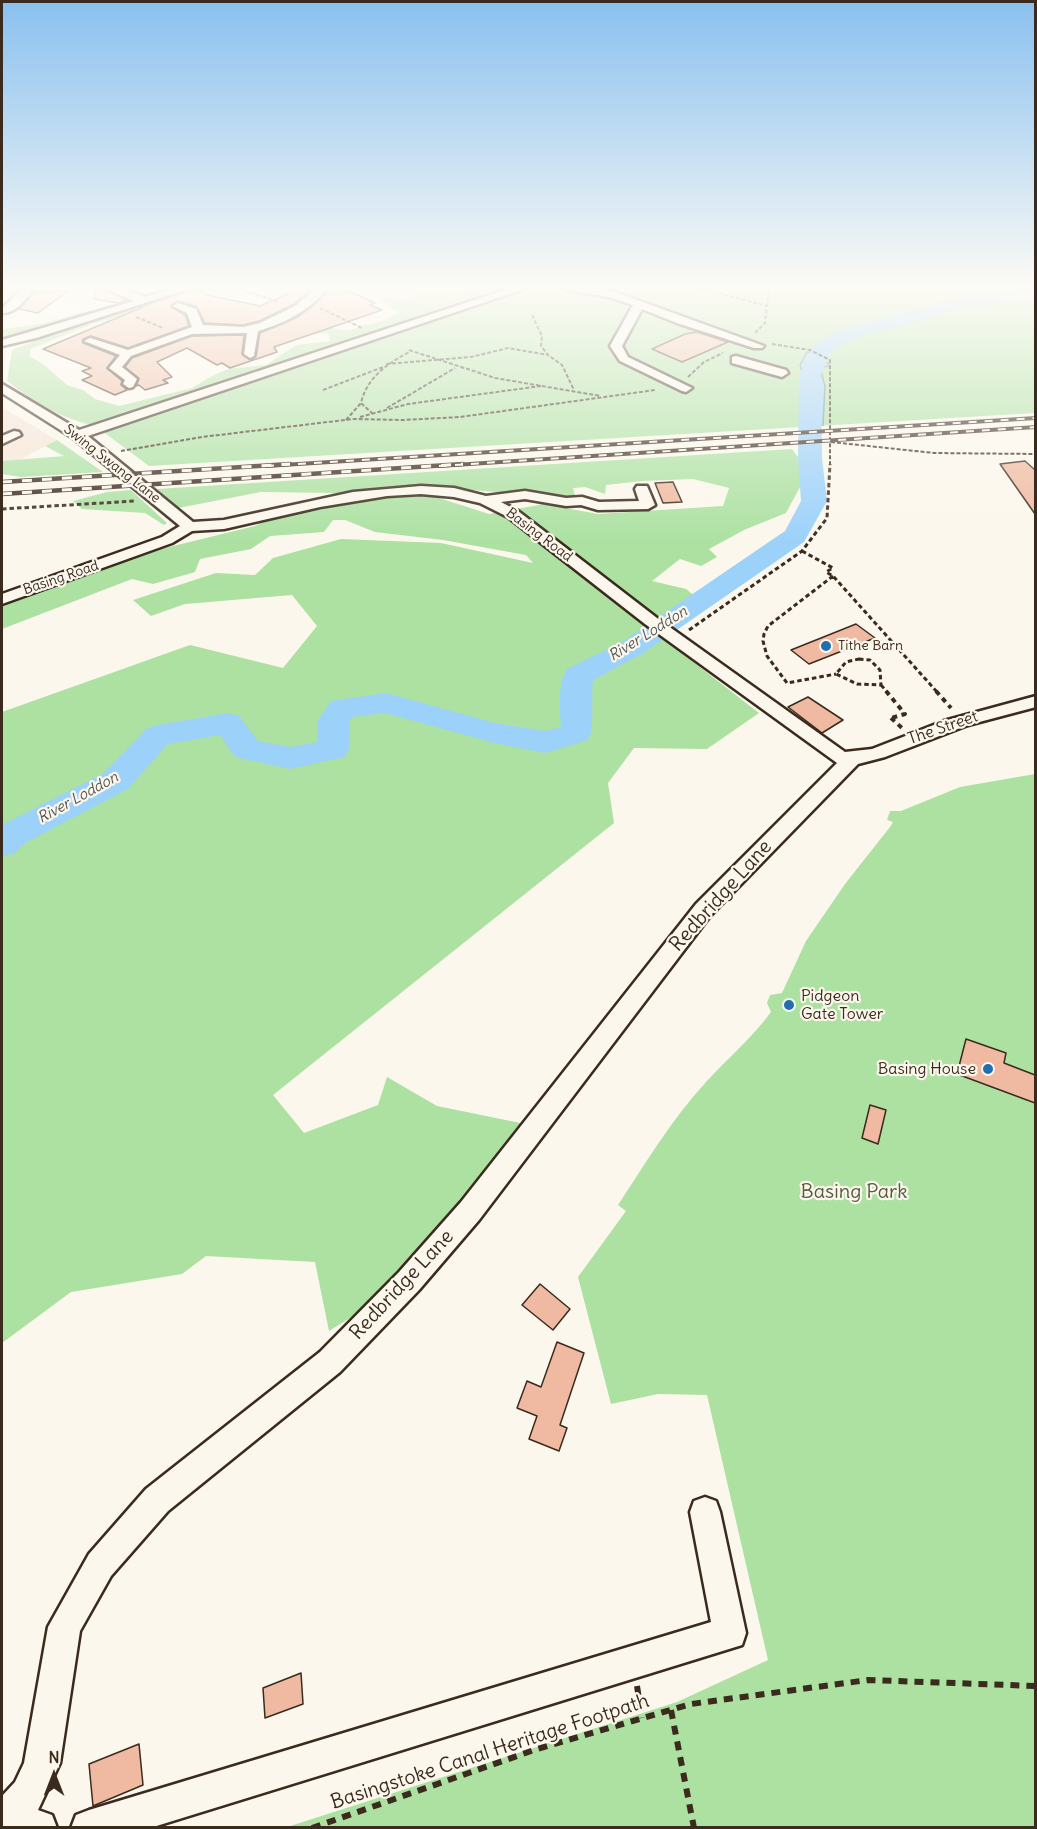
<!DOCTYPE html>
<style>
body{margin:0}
#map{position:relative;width:1037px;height:1829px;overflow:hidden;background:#fbf7ec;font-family:Delius,sans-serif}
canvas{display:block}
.frame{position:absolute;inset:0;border:3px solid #3b2a1e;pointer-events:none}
.north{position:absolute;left:24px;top:1745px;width:60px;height:60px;-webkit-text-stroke:4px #fbf7ec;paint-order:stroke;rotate:0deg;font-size:16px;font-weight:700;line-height:24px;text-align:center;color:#3b2a1e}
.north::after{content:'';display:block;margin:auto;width:21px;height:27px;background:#3b2a1e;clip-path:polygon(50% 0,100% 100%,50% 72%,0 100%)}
</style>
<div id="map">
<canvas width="1037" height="1829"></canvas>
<div class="frame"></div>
<div class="north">N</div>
</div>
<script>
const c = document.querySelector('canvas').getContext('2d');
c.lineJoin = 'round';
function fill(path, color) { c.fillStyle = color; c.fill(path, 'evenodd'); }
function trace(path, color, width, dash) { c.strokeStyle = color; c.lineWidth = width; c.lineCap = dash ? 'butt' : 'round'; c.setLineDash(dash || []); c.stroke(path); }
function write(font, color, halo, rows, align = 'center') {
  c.font = font + ' Delius,sans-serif'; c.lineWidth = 4.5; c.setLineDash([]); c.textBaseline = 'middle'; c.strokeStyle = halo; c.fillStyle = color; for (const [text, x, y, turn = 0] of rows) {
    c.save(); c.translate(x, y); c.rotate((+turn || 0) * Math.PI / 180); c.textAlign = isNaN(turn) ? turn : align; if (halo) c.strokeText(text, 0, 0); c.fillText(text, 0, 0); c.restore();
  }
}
const built = new Path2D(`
 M 2,407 L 57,440 L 2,469 Z`);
const green = new Path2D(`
 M 482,287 L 516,287 L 96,426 C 62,419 34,402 7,381 L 12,350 L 37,340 L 147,303 L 152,303 L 136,312 L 93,324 L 30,349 L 30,356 L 43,364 L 67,385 L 83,390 L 95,399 L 119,406 L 192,388 L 210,377 L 228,369 L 266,365 L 296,345 L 330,341 L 328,333 L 312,333 L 283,324 C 301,310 331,333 351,330 C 356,329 360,325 364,325 C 380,322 384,321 399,313 L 380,300 L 383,298 L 408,299 L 420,294 L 463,292 Z
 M 536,287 L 1035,287 L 1035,413 L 149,466 L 102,431 Z
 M 109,305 L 113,307 L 2,340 L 2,329 L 40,324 Z
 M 57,440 L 103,472 L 21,477 L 2,474 L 2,461 L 64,456 L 45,446 Z
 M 792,449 L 803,464 L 800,487 L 786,513 L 744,530 L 709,549 L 717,557 L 701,566 L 680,559 L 652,581 L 686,589 L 698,599 L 663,623 L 625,609 L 759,713 L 707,749 L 634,748 L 608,783 L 614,823 L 273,1095 L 304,1133 L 378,1105 L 387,1077 L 437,1106 L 535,1126 L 409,1281 L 329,1331 L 315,1262 L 206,1256 L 182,1274 L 71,1292 L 2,1343 L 2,712 L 190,645 L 283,668 L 317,626 L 292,595 L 185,604 L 151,616 L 133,600 L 216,573 L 255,575 L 273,558 L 341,539 L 441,543 L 533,563 L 526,555 L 443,540 L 375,532 L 345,520 L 333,520 L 324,532 L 270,536 L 251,549 L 200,559 L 195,572 L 153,584 L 132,579 L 2,629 L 2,604 L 161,549 L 255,526 L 273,517 L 325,505 L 383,496 L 433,496 L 489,514 L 544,504 L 598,514 L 723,506 L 729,488 L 693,479 L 642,481 L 606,485 L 605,494 L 585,487 L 573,488 L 575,495 L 569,498 L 448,488 L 336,493 L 261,492 L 178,508 L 157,489 Z
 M 131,490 L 167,523 L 164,525 L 145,513 L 82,509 L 73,501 L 107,492 Z
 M 1035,774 L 1035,1827 L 284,1828 L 677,1702 L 768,1660 L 707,1395 L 658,1394 L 611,1404 L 578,1277 L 626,1211 L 618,1205 C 645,1164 672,1119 706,1082 C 728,1058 752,1038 771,1012 L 767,1003 L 770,995 L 782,993 L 806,941 L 845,884 L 890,827 L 893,822 L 887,820 L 890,811 L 901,811 L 960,787 Z`);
const water = new Path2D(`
 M 807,352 L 818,353 L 824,362 L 828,363 L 829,366 L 823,367 L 821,371 L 825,386 L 823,425 L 806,426 L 805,404 L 809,390 L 800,365 Z`);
const river = new Path2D(`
 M 1036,287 L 1036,299 L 973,306 L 853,339 L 830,353 L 821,375 L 822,458 L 827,501 L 804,542 L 642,654 L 593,680 C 591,696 595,729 588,740 L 545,753 L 494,743 L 385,713 L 352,717 L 350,720 L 349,749 L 345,757 L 290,769 L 235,757 L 220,735 L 168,744 L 128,789 L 25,843 L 15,853 L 2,856 L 2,825 L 104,773 L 147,728 L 158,725 L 228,713 L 239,716 L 258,741 L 290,747 L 317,742 L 318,720 L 331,701 L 386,693 L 495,723 L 545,731 L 561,727 C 560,709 557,685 567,669 L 622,642 L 785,531 L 801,501 L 798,458 L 799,375 L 813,347 L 820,340 L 839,331 L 972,294 Z`);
const building = new Path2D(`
 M 292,287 L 308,287 L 308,292 L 294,304 L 259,321 L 243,325 L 205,323 L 197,307 L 179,301 L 171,307 L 185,315 L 189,326 L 128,348 L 91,336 L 83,339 L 83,343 L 116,356 L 107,368 L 122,381 L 121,385 L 127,390 L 115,395 L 82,380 L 92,376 L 82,371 L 91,368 L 43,349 L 143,307 L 140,307 L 196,288 L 208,295 L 260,306 L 292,292 Z
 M 335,287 L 340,287 L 375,303 L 370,305 L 382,310 L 274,347 L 277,352 L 230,368 L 222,363 L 217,365 L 187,348 L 157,362 L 172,377 L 163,380 L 168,383 L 145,390 L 139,385 L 136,386 L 139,379 L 125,367 L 132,358 L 192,336 L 244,335 L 242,354 L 251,360 L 256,356 L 260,333 L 298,317 L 315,304 L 329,289 Z
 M 95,289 L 103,289 L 128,301 L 118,303 L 94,299 Z
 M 35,291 L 68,291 L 38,313 L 19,309 Z
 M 697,332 L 728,342 L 682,362 L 652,349 L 685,334 Z
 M 1025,461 L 1035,470 L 1035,514 L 1000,464 Z
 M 673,482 L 682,502 L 663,503 L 655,483 Z
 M 856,624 L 875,638 L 809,664 L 791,650 Z
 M 808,697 L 843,720 L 822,733 L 788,707 Z
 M 966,1039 L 1006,1053 L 1004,1063 L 1035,1075 L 1035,1103 L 957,1074 Z
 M 870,1105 L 886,1110 L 878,1144 L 862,1138 Z
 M 540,1284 L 570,1309 L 553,1330 L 522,1305 Z
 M 557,1342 L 584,1353 L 560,1425 L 567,1428 L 559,1451 L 529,1439 L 537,1416 L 517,1408 L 527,1381 L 541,1387 Z
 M 301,1673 L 303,1704 L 265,1718 L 263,1688 Z
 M 139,1744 L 143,1785 L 93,1806 L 89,1764 Z`);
const pathFar3 = new Path2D(`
 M 234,287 L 279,302
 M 695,287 L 767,306
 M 201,288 L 214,290 L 224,287
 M 320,308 L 362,328
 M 532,315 L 542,336 L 541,346 L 548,355 L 562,365 L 574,390
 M 136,317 L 163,328
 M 755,333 L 765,323 L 769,287
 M 772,344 L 810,350 L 830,360 L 830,466
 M 409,350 L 495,378 L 601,396
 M 386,364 L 471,357 L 508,348 L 548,355
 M 688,377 L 704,362 L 723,353
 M 323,390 L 383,367
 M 387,408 L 455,368
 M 373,414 L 361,403 C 367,377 388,363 411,351
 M 360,417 L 408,404 L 541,386
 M 346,420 L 361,403
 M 831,442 L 934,453 L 1036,454
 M 121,451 L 202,437 L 353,419 L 403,420 L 460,417 L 655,390`);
const pathFar2 = new Path2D(`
 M 2,509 L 135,501
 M 802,551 L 833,568 L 826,572 L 833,576 L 938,693
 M 833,576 L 768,626 L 764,634 L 763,641 L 767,656 L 787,683 L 836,674
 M 689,630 L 802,551 L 827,518 L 830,464
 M 859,659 L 870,660 L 880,670 L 881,685 L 857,684 L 836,674 L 846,662 Z
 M 881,685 L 888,693`);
const pathFar1 = new Path2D(`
 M 886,691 L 905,714 L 891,718
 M 936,691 L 951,708
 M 891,718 L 902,728`);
const path = new Path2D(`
 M 637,1686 L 642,1718
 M 671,1710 L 694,1828
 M 312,1828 L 534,1750 L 691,1704 L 868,1680 L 1036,1686`);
const minor = new Path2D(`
 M 24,287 L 35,287 C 27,298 16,314 2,313 L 2,308 Z
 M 103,287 L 121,287 L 145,297 L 178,287 L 194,287 L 36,338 L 2,346 L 2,340 L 134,301 Z
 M 317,287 L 328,287 C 311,310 285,323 258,331 L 254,356 L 250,358 L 244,354 L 247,333 L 192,334 L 131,356 L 122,367 L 137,379 L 133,387 L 129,388 L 123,384 L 125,380 L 109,368 L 120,355 L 84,341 L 90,338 L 128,350 L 192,327 L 187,313 L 173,306 L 178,303 L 196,309 L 203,325 L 243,327 L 260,323 L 295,306 Z
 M 514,287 L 530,287 L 88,436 L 193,522 L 224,520 L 353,492 L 421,486 L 454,488 L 486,496 L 525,491 L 566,498 L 582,497 L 599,502 L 639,501 L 635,489 L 637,486 L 647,486 L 655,505 L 648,509 L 598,510 L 581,505 L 566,506 L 525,499 L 501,502 L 518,511 L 657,618 L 845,752 L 872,749 L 944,721 L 1036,696 L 1036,707 L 968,725 L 885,757 L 858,764 L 710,916 L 479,1220 L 419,1290 L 340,1372 L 168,1511 L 111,1576 L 80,1631 L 60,1763 L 38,1810 L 52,1815 L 57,1828 L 2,1828 L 2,1796 L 15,1782 L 24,1763 L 48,1627 L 89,1554 L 146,1489 L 320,1352 L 399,1272 L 461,1202 L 696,904 L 837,763 L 645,624 L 508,517 L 480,503 L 454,497 L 421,494 L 387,496 L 320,507 L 224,529 L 192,531 L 172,543 L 2,604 L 2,594 L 162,537 L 180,526 L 73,438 L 2,393 L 2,384 L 79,430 Z
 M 561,287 L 588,287 L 615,292 L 764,346 L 762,348 L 754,348 L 677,323 L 642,309 L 622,346 L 628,357 L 692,388 L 686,392 L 682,391 L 620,361 L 610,346 L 633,305 L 609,297 L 566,290 Z
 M 736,356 L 786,370 L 788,373 L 782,377 L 732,363 L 732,357 Z
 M 14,431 L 19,432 L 21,435 L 2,444 L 2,436 Z
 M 705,1497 L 716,1501 L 720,1512 L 746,1633 L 742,1645 L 150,1828 L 71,1828 L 76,1815 L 89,1810 L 711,1622 L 690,1512 L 694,1501 Z`);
const railFar1 = new Path2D(`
 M 266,466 L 1036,418
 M 439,466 L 1036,427`);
const rail = new Path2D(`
 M 2,482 L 290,464
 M 2,494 L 463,464`);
const markers = [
 [826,646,6,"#1f6fb2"],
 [789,1005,6,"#1f6fb2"],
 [988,1069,6,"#1f6fb2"]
];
const farStreetnames = [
 ["Swing Swang Lane",112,464,38],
 ["Basing Road",539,535,37],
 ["Basing Road",61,578,-19]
];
const farPoinames = [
 ["Tithe Barn",838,646]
];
const farWaternames = [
 ["River Loddon",648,634,-32],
 ["River Loddon",78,798,-29]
];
const streetNames = [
 ["The Street",943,728,-19]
];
const poiNames = [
 ["Pidgeon",801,996],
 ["Gate Tower",801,1014],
 ["Basing House",976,1069,"right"]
];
const nearStreetnames = [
 ["Redbridge Lane",721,896,-48],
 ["Redbridge Lane",402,1285,-47],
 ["Basingstoke Canal Heritage Footpath",490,1752,-18]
];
const nearParknames = [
 ["Basing Park",854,1192]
];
fill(built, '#f7e5d6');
fill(green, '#ace1a2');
fill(water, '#9cd1fa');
trace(water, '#758ea2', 1.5);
fill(river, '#9cd1fa');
fill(building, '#efbaa1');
trace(building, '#3b2a1e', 1.5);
trace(minor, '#3b2a1e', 5);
trace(pathFar3, '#3b2a1e', 2, [4, 2]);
trace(pathFar2, '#3b2a1e', 3, [4.5, 3]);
trace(pathFar1, '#3b2a1e', 4, [5, 4.5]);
trace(path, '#3b2a1e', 6, [9, 7]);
fill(minor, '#fbf7ec');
trace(railFar1, '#3b2a1e', 4);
trace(rail, '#3b2a1e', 4.5);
trace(railFar1, '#fbf7ec', 2, [8]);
trace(rail, '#fbf7ec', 3, [10]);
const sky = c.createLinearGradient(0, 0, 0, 543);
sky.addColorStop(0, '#89c0ef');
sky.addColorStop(0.53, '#fdfbf6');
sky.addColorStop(1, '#fdfbf600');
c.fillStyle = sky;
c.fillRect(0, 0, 1037, 543);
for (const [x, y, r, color] of markers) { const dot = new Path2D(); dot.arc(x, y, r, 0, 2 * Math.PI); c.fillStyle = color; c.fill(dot); trace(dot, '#fbf7ec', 2); }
write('14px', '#3b2a1e', '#fbf7ec', farStreetnames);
write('14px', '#3b2a1e', '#fbf7ec', farPoinames, 'left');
write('italic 15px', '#535455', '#fbf7ec', farWaternames);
write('16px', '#3b2a1e', '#fbf7ec', streetNames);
write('16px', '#3b2a1e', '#fbf7ec', poiNames, 'left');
write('20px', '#3b2a1e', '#fbf7ec', nearStreetnames);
write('20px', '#57583f', '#fbf7ec', nearParknames);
</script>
